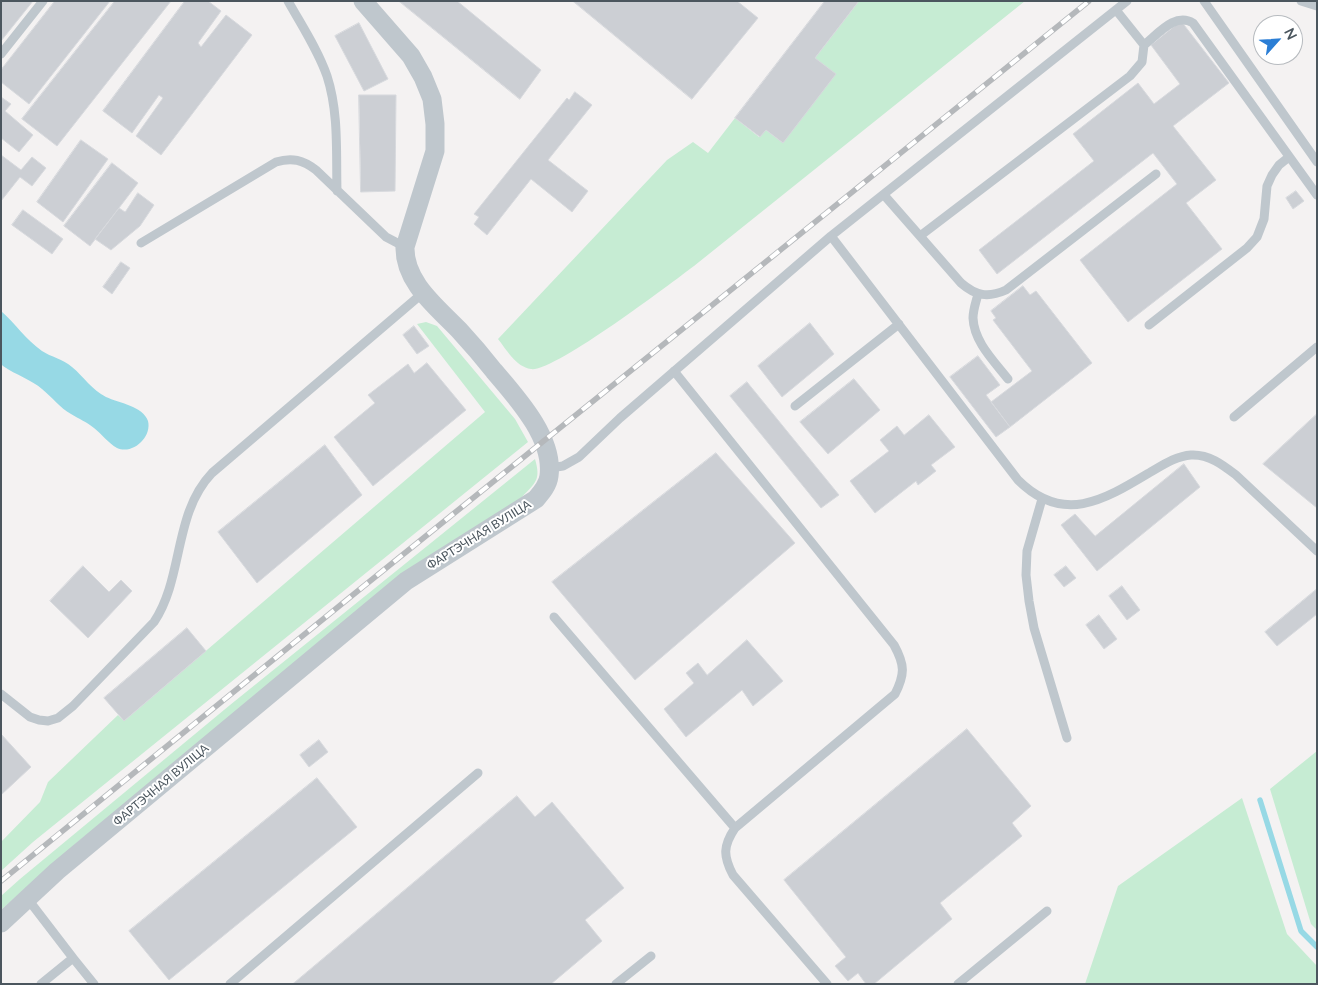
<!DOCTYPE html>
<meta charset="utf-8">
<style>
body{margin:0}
#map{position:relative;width:1318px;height:985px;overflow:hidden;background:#f4f2f2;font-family:Lato,sans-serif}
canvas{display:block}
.frame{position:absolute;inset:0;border:2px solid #4b565e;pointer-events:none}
.north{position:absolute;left:1253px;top:15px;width:50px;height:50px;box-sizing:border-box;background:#fff;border:1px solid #b7bbbf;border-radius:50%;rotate:64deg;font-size:14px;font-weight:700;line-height:20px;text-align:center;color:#4b565e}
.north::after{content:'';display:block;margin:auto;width:18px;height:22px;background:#2b7ed5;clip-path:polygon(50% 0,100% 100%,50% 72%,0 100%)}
</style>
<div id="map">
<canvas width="1318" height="985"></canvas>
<div class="frame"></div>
<div class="north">N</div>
</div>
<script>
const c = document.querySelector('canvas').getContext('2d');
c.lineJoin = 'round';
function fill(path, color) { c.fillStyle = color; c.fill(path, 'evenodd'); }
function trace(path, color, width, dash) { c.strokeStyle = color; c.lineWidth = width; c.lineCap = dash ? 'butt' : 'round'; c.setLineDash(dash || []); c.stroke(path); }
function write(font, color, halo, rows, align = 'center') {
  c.font = font + ' Lato,sans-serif'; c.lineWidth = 4; c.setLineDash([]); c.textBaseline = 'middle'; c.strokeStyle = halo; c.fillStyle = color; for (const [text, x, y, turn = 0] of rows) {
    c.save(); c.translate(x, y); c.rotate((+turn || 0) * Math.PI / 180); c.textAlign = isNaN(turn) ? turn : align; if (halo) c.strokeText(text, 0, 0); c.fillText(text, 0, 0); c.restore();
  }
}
const green = new Path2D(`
 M 859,1 L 1025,1 L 694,266 C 670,284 553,373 531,369 C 516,367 506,349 498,339 L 667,160 L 693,142 L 708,153 L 735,118 L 759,137 L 766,130 L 783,143 L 815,58 Z
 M 426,322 L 437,326 L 515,419 L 528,442 L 33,842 L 1,871 L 1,842 L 40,802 L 48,782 L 118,715 L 124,721 L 485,412 L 417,324 Z
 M 535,459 C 541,480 536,482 522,497 L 80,840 L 1,910 L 1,896 L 20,879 L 230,705 Z
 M 1317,751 L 1317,930 L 1311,924 L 1270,789 Z
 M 1242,798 L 1287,934 L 1317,966 L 1317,984 L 1085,984 L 1118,886 Z`);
const water = new Path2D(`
 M 1,311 C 15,323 26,340 42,351 C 51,357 63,359 72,367 C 84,377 92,390 106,397 C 119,403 143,406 148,421 C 152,437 133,455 117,448 C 108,443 102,434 94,428 C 87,422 79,419 71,414 C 60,408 52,397 42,389 C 32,380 16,375 3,366 L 1,364 Z`);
const stream = new Path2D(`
 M 1260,800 L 1301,931 L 1317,947`);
const building = new Path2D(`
 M 1,1 L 33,1 L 1,41 Z
 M 55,1 L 110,1 L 29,104 L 1,82 L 1,70 Z
 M 115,1 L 171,1 L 57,146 L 22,119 Z
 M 185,1 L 208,1 L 221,11 L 198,43 L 201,47 L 226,15 L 252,35 L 161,155 L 136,136 L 163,98 L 159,95 L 132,133 L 103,111 Z
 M 399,1 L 457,1 L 541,70 L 520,99 Z
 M 573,1 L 737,1 L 758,18 L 692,99 Z
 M 825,1 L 859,1 L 815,58 L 836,74 L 783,143 L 766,130 L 760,137 L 735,118 Z
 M 1181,21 L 1229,83 L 1173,126 L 1216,180 L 1186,203 L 1222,249 L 1128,322 L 1080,260 L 1177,184 L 1153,153 L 997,274 L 979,250 L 1094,161 L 1073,134 L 1138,83 L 1154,104 L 1180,84 L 1151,45 Z
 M 359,23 L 388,79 L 364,91 L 335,36 Z
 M 575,92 L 592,105 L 548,160 L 588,191 L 572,212 L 531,179 L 487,235 L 474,224 L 479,217 L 474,214 L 567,98 L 569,100 Z
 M 359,95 L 396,95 L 395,191 L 361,192 Z
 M 1,97 L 11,104 L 5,111 L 33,135 L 19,152 L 1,138 Z
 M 81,140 L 108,159 L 63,222 L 37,202 Z
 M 1,155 L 21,170 L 32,157 L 46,168 L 32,186 L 20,177 L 1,201 Z
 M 112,163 L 138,183 L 90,246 L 64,226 Z
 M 1296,191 L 1304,201 L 1293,209 L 1286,198 Z
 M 138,193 L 154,205 L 140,226 L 111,250 L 95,239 L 119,208 L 125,212 Z
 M 23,210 L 63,239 L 52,254 L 12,225 Z
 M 121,262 L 130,268 L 112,294 L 103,287 Z
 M 1023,286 L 1030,295 L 1036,291 L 1092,363 L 1010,427 L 991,402 L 1032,371 L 993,320 L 996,318 L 991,311 Z
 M 810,323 L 834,354 L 782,397 L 758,366 Z
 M 414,326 L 429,346 L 417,354 L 403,335 Z
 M 978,356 L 1000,385 L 986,395 L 1010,427 L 996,437 L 950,377 Z
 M 427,363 L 466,410 L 373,486 L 334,437 L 375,403 L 368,395 L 408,364 L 414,373 Z
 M 854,379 L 880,410 L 828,454 L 800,422 Z
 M 747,382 L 839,495 L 821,508 L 730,396 Z
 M 1317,414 L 1317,508 L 1263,464 Z
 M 929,415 L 955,447 L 931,465 L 936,471 L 918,485 L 916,481 L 875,513 L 850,481 L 889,451 L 880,440 L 897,426 L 904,435 Z
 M 325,445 L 362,495 L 257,583 L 218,532 Z
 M 716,453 L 795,543 L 635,680 L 552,582 Z
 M 1184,464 L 1200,487 L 1097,571 L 1061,525 L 1075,514 L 1095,536 Z
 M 83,566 L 109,592 L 121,580 L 132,591 L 88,638 L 50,601 Z
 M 1066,566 L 1076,578 L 1064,587 L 1054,575 Z
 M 1122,586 L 1140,610 L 1127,620 L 1109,596 Z
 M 1317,589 L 1317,614 L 1277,646 L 1265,632 Z
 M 1099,615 L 1117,639 L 1104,649 L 1086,625 Z
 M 187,628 L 206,651 L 124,721 L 104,698 Z
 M 747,640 L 783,681 L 753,706 L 742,690 L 686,737 L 664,709 L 694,683 L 686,673 L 698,663 L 707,675 Z
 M 967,729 L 1031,806 L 1012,823 L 1022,836 L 940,903 L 952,919 L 874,984 L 866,984 L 858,973 L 848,981 L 835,966 L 846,957 L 784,880 Z
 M 1,734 L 31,767 L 1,795 Z
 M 319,740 L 328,752 L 309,767 L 300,755 Z
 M 317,778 L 357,827 L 169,980 L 129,931 Z
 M 517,796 L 535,817 L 552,802 L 624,888 L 585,920 L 602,941 L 551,984 L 293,984 Z`);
const lane = new Path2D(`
 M 288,1 C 302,26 318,50 327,76 C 339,113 336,153 337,191
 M 1204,1 L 1317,162
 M 1301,1 L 1317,6
 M 1116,10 L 1144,45 C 1158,34 1175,12 1193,23 L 1317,195
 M 1,54 L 43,1
 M 884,195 L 961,283 C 976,296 988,298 1006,290 L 1156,174
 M 831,236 L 1018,480 C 1063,525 1104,500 1149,473 C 1163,465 1176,456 1191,455 C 1209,454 1223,465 1236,475 L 1317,551
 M 920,236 L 1130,76 L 1142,62 L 1144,45
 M 141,243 L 276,162 C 292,157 303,160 316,170 L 386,237 L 405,247
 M 978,294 C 976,302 973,310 973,318 C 974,342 994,361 1008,379
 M 1149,325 L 1247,248 L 1257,237 L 1264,219 L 1267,186 L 1272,175 L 1279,165 L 1289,157
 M 674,371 L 894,645 C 905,665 905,674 895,694 L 735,828 C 723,846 723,856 733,875 L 827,984
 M 795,406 L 899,324
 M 1234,417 L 1317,347
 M 550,468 L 563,466 L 579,457 L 620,418 L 831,236 L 1127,1
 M 1042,499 L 1027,551 L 1026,575 L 1029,601 L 1034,628 L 1067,738
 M 554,617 L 735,828
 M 1,694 L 30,717 L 39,720 L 48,721 L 58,718 L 73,706 L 154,622 C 184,577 173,514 212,473 L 424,292
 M 27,898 L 73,958 L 41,984
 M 73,958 L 94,984
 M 230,984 L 478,773
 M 616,984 L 651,956
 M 958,984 L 1047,911`);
const street = new Path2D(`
 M 1,923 L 57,871 L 406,581 L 536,499 C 542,492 548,485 549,476 C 554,438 517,398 494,371 C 483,357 471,343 459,330 C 437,307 404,282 405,247 L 435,151 L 435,124 L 432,99 L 423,77 L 411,56 L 363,1`);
const rail = new Path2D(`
 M 1,881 L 354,594 L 1089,1`);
const streetNames = [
 ["ФАРТЭЧНАЯ ВУЛІЦА",479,535,-32],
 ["ФАРТЭЧНАЯ ВУЛІЦА",161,785,-40]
];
fill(green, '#c6ecd3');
fill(water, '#97d9e5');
trace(stream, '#97d9e5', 5.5);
fill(building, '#cccfd4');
trace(building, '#d7d9dd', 1);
trace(lane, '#bfc7cd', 9);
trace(street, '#bfc7cd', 19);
trace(rail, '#b5b8bb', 5.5);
trace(rail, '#fff', 4, [11]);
write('12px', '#4b565e', '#fff', streetNames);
</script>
